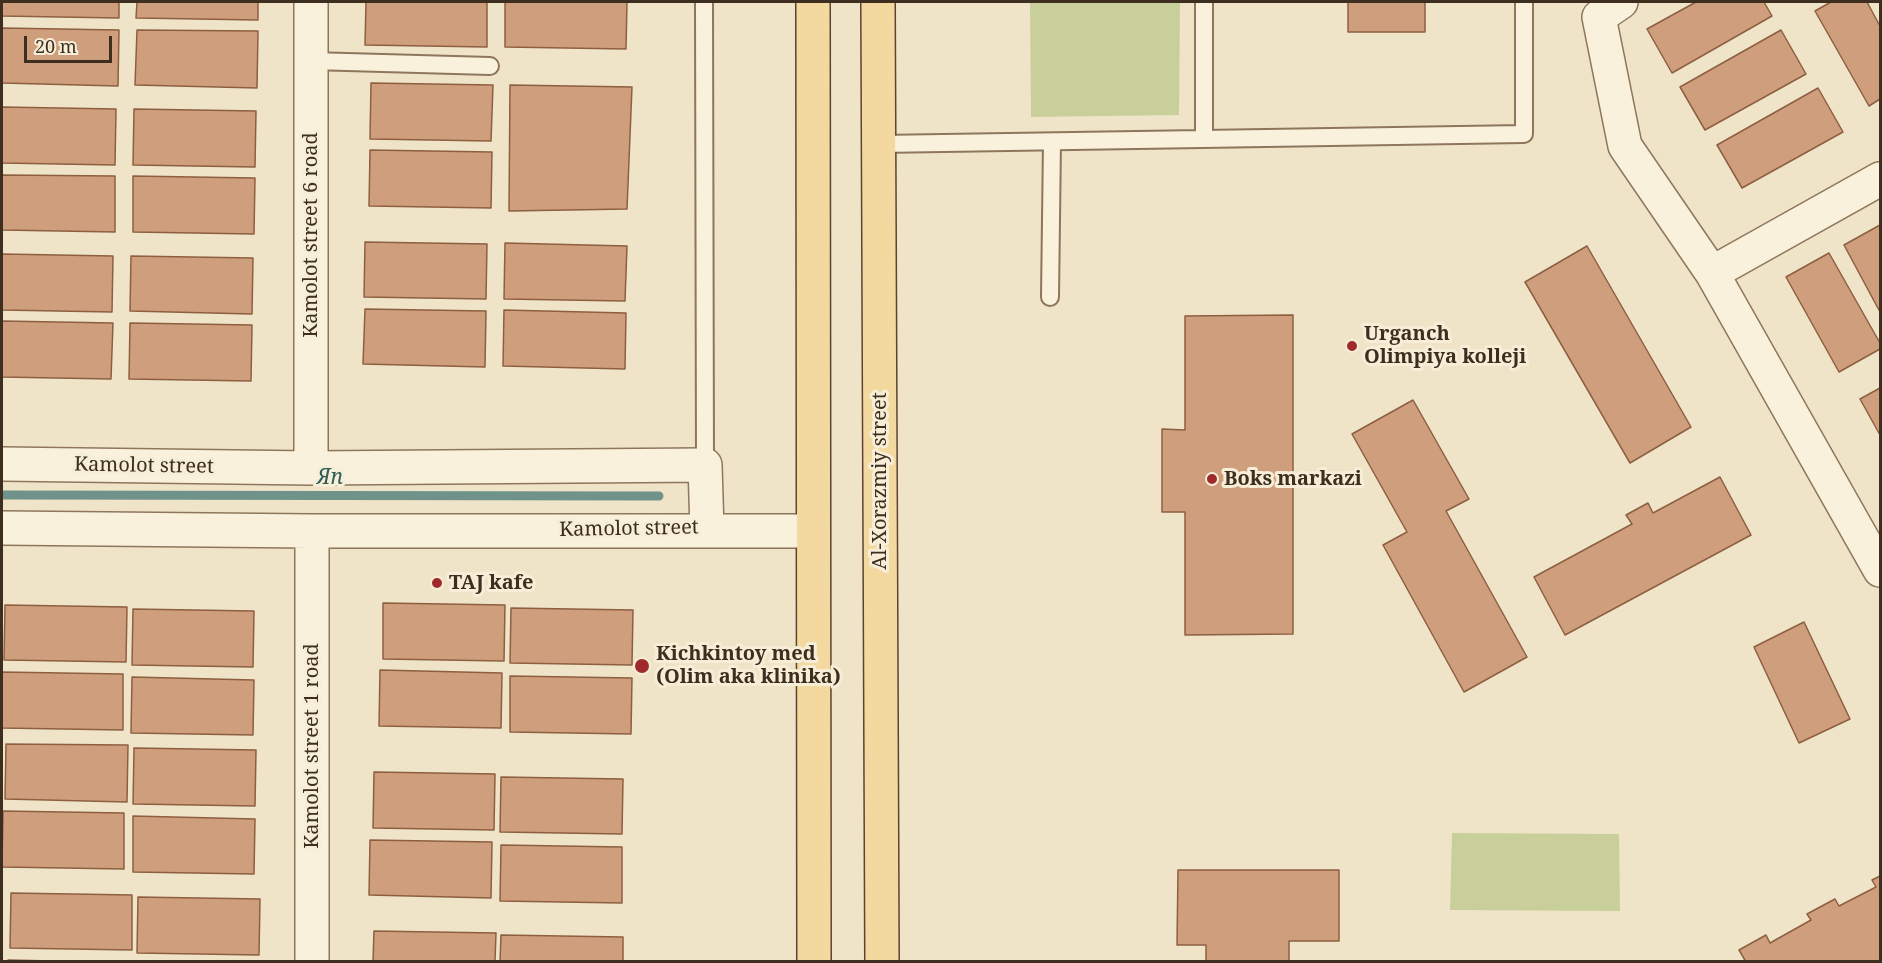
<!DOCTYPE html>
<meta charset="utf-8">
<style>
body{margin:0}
#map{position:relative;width:1882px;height:963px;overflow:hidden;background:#f0e4c8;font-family:"Noto Serif",serif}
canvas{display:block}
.frame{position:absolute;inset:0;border:3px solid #3d2e20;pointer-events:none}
.scale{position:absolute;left:24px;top:36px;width:88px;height:27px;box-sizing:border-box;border:3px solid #3d2e20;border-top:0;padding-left:8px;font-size:18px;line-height:21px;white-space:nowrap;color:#3d2e20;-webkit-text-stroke:4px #f7eed8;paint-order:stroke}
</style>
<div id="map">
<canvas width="1882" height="963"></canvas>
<div class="frame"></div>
<div class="scale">20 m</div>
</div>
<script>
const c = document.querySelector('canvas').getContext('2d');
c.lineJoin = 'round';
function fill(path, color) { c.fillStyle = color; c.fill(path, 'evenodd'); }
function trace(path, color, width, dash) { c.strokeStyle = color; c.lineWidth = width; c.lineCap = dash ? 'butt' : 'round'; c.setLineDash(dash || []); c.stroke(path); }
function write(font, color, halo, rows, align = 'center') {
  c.font = font + ' "Noto Serif",serif'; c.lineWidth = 6; c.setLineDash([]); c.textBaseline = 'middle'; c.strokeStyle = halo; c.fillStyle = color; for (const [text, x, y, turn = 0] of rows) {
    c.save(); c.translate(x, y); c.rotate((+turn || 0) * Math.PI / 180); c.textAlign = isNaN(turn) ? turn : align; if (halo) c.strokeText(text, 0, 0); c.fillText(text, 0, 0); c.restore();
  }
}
const green = new Path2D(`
 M 1030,2 L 1180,2 L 1179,115 L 1031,117 Z
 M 1452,833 L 1619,834 L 1620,911 L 1450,910 Z`);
const stream = new Path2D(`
 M 2,495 L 659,496`);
const building = new Path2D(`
 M 2,2 L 119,2 L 119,18 L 2,16 Z
 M 137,2 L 258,2 L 258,20 L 136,18 Z
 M 366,2 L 487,2 L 487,47 L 365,45 Z
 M 505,2 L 627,2 L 626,49 L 505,47 Z
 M 1348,2 L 1425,2 L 1425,32 L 1348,32 Z
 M 1696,2 L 1764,2 L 1772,16 L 1672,73 L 1647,29 Z
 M 1831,2 L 1867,2 L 1880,26 L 1880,99 L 1869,106 L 1815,11 Z
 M 2,28 L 119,30 L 118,86 L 2,83 Z
 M 137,30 L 258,31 L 257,88 L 135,85 Z
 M 1781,30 L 1806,74 L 1705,130 L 1680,87 Z
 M 371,83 L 493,85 L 491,141 L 370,139 Z
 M 510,85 L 632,87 L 627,209 L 509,211 Z
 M 1818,88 L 1843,132 L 1742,188 L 1717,145 Z
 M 2,107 L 116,109 L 115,165 L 2,163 Z
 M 134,109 L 256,111 L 255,167 L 133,165 Z
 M 370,150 L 492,152 L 491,208 L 369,206 Z
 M 2,175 L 115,176 L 115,232 L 2,230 Z
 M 133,176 L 255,178 L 254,234 L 133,232 Z
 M 1880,225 L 1880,312 L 1844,245 Z
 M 365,242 L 487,244 L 486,299 L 364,297 Z
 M 505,243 L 627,246 L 625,301 L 504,299 Z
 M 1587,246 L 1691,427 L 1630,463 L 1525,282 Z
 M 1829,253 L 1880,343 L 1880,349 L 1839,372 L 1786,277 Z
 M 2,254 L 113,256 L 112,312 L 2,310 Z
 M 131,256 L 253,258 L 252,314 L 130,311 Z
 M 365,309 L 486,311 L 485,367 L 363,364 Z
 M 504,310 L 626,313 L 625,369 L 503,366 Z
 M 1293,315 L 1293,634 L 1185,635 L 1185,512 L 1162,512 L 1162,429 L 1185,430 L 1185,316 Z
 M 2,321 L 113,323 L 111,379 L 2,377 Z
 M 130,323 L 252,325 L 251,381 L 129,379 Z
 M 1880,388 L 1880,435 L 1860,399 Z
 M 1413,400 L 1469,499 L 1446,511 L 1527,657 L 1464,692 L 1383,545 L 1407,532 L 1352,434 Z
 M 1720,477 L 1751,535 L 1565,635 L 1534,577 L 1632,524 L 1626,515 L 1648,503 L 1653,513 Z
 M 383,603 L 505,605 L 504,661 L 383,659 Z
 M 5,605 L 127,607 L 126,662 L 4,660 Z
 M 511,608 L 633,610 L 632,665 L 510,663 Z
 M 133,609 L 254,611 L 253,667 L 132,665 Z
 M 1804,622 L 1850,719 L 1799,743 L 1754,647 Z
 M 380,670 L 502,673 L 501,728 L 379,726 Z
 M 2,672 L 123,674 L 123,730 L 2,728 Z
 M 510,676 L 632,678 L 631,734 L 510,732 Z
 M 132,677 L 254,680 L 253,735 L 131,733 Z
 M 6,744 L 128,745 L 127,802 L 5,799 Z
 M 134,748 L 256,750 L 255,806 L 133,804 Z
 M 374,772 L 495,774 L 494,830 L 373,828 Z
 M 501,777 L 623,779 L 622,834 L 500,832 Z
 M 3,811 L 124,813 L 124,869 L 2,867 Z
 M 133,816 L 255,819 L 254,874 L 133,872 Z
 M 370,840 L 492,842 L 491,898 L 369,895 Z
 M 501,845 L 622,847 L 622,903 L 500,901 Z
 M 1178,870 L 1339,870 L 1339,941 L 1289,941 L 1289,962 L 1206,962 L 1206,945 L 1177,945 Z
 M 1880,876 L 1880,962 L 1746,962 L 1739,950 L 1766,935 L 1770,943 L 1811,920 L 1807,914 L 1835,899 L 1839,906 L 1876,887 L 1872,880 Z
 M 11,893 L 132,895 L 132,950 L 10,948 Z
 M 138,897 L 260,899 L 259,955 L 137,953 Z
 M 374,931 L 496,933 L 495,962 L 373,962 Z
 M 501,935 L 623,937 L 623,962 L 500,962 Z
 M 8,960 L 99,962 L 7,962 Z`);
const lane = new Path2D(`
 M 704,2 L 705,465
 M 1204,2 L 1204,139
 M 311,61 L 490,66
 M 879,144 L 1524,134 L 1524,2
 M 1050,297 L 1052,142`);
const street = new Path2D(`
 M 311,2 L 311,468
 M 1621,2 L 1599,17 L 1625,146 L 1712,273 L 1880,570
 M 1712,273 L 1880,179
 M 2,464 L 311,468 L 705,465 L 707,530
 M 2,528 L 312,531 L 812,531
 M 312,531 L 312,962`);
const primary = new Path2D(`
 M 813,2 L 814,962
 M 878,2 L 882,962`);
const markers = [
 [1352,346,6,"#9e2a2b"],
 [1212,479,6,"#9e2a2b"],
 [437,583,6,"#9e2a2b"],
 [642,666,8,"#9e2a2b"]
];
const streetNames = [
 ["Kamolot street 6 road",311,235,-90],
 ["Kamolot street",144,466,1],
 ["Al-Xorazmiy street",880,481,-90],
 ["Kamolot street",629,529,-1],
 ["Kamolot street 1 road",312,746,-90]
];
const poiNames = [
 ["Urganch",1364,334],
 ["Olimpiya kolleji",1364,357],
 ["Boks markazi",1224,479],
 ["TAJ kafe",449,583],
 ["Kichkintoy med",656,654],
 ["(Olim aka klinika)",656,677]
];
const waterNames = [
 ["Яп",330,478]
];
fill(green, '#c9cf9b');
trace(stream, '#6f938a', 9);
fill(building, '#cf9f7d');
trace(building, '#8d5f41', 1.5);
trace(lane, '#8d765c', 20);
trace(street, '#8d765c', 36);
trace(primary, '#5b4430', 36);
trace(lane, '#faf1dc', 16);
trace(street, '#faf1dc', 33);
trace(primary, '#f3d9a0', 33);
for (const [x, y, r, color] of markers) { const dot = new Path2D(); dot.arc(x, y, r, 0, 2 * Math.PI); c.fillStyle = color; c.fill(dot); trace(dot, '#f7eed8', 2); }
write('20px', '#3d2e20', '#f7eed8', streetNames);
write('bold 20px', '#3d2e20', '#f7eed8', poiNames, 'left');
write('italic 21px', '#2f5d5a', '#f7eed8', waterNames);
</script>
